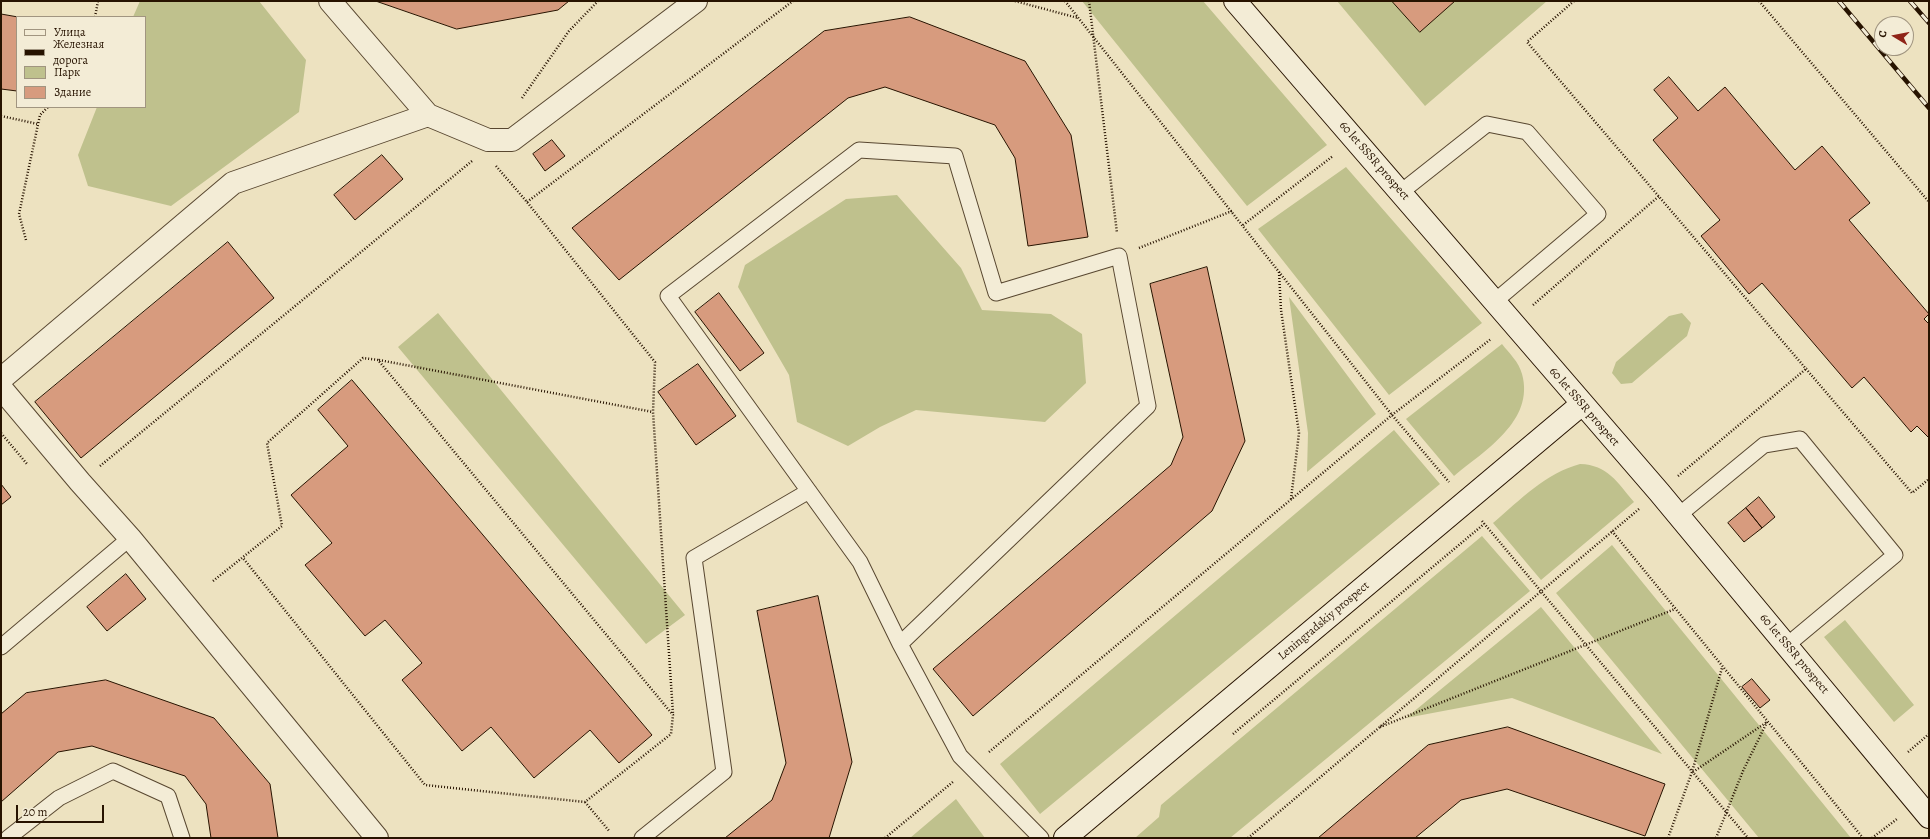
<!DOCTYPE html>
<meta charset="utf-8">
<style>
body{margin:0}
#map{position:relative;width:1930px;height:839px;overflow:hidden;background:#ede2c0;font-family:Alegreya,serif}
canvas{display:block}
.frame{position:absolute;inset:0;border:2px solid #271300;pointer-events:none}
.legend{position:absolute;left:16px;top:16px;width:130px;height:92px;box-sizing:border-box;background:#f3ecd6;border:1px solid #a19580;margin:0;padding:5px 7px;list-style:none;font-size:12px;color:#271300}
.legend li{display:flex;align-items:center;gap:8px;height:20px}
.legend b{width:20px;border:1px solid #a19580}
.north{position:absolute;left:1874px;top:16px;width:40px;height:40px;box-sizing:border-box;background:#f3ecd6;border:1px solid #a19580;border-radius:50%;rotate:280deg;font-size:11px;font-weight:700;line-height:16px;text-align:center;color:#271300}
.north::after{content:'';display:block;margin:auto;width:14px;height:18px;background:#8f2418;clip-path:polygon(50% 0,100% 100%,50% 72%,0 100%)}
.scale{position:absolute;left:16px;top:805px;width:88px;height:18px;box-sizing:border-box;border:2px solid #271300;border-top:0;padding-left:5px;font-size:12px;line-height:14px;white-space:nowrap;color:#271300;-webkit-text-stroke:3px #f3ecd6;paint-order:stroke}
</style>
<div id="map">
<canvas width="1930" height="839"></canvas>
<div class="frame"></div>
<ul class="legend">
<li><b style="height:5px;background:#f3ecd6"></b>Улица</li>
<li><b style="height:5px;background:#271300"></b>Железная дорога</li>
<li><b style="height:11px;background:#bfc18d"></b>Парк</li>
<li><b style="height:11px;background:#d79b7e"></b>Здание</li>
</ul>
<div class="north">С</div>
<div class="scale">20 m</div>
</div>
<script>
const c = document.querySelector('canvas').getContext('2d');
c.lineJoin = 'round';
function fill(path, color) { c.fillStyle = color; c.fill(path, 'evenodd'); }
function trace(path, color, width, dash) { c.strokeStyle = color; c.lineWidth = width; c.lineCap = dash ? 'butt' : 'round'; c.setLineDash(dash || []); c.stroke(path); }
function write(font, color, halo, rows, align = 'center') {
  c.font = font + ' Alegreya,serif'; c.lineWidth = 3; c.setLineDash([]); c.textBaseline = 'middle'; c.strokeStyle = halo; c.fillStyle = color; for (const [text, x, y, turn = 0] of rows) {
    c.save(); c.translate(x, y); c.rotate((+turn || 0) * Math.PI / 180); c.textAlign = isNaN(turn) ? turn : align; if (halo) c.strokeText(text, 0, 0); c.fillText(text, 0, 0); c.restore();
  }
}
const green = new Path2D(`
 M 140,1 L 259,1 L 306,60 L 299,112 L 171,206 L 88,186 L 78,155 L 97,107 L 145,107 L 145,17 L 133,17 Z
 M 1082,1 L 1203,1 L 1327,145 L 1247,206 Z
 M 1337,1 L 1547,1 L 1425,106 Z
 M 1346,167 L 1482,323 L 1389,395 L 1258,229 Z
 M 897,195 L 961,268 L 982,310 L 1051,314 L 1082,334 L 1086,383 L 1045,422 L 916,410 L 880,427 L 848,446 L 797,422 L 789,375 L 738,287 L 745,265 L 846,199 Z
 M 1289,297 L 1376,414 L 1307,472 L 1308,433 Z
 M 438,313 L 685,615 L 646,644 L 398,347 Z
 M 1682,313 L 1691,323 L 1687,336 L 1632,383 L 1621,384 L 1612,373 L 1616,362 L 1669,316 Z
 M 1502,344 C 1509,353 1519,362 1522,374 C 1535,421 1484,451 1454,476 L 1406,419 Z
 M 1394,430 L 1440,484 L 1040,814 L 1000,764 Z
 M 1580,464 C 1608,465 1617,482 1634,502 L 1541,580 L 1493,523 C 1520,500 1546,473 1580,464 Z
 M 1482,536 L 1530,591 L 1230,838 L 1135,838 L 1159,817 L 1161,805 Z
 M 1612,545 L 1851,838 L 1759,838 L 1556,593 Z
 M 1541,607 L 1662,754 L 1512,698 L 1406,718 Z
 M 1845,620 L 1914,705 L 1894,722 L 1824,637 Z
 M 956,799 L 985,838 L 910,838 Z`);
const building = new Path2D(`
 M 376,1 L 569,1 L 558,10 L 457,29 Z
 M 1392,1 L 1455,1 L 1420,32 Z
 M 1,14 L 18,17 L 17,17 L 17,91 L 1,89 Z
 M 910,17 L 1025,61 L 1071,135 L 1088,237 L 1028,246 L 1015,158 L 995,125 L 885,87 L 848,98 L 619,280 L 572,228 L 824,31 Z
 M 1669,77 L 1698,111 L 1725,87 L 1795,170 L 1822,146 L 1870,203 L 1849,220 L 1929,314 L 1924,319 L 1929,324 L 1929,438 L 1917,426 L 1911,432 L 1864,377 L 1852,388 L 1762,283 L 1749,294 L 1701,236 L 1720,220 L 1653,140 L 1678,118 L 1654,90 Z
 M 552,140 L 565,156 L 545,171 L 533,154 Z
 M 382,155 L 403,179 L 355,220 L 334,195 Z
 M 228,242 L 274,298 L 81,458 L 35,402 Z
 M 1207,267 L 1245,441 L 1212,511 L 973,716 L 933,669 L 1171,465 L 1183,437 L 1150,284 Z
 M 719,293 L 764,353 L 740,371 L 695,312 Z
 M 698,364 L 736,416 L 696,445 L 658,392 Z
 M 352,380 L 652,735 L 619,763 L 590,730 L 534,778 L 491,727 L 462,751 L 402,680 L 422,663 L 385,620 L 365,636 L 305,565 L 332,543 L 291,495 L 348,446 L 318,410 Z
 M 1,484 L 11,497 L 1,505 Z
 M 1759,497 L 1775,517 L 1762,528 L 1746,508 Z
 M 1746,508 L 1762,528 L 1744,542 L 1728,523 Z
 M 126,574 L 146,599 L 107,631 L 87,607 Z
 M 818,596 L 852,762 L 829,838 L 725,838 L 772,800 L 786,763 L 757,611 Z
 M 1752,679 L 1770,700 L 1760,708 L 1742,687 Z
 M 106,680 L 214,718 L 270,784 L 278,838 L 211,838 L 206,804 L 185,776 L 92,746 L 58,752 L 1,802 L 1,714 L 26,693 Z
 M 1508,727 L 1665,784 L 1645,836 L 1507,789 L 1461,800 L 1415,838 L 1318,838 L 1428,745 Z`);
const path = new Path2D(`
 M 1015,1 L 1078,18
 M 1065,1 L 1392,415 L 1449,482
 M 1089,1 L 1117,233
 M 1574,1 L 1527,42 L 1912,493 L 1929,479
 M 1759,1 L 1929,202
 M 95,17 L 98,1
 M 522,98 L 569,31 L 598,1
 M 1,116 L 38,124
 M 496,166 L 527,202 L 655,362 L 653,412 L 673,714
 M 527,202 L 793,1
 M 1243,225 L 1333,156
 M 26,240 L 19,214 L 40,115 L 48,107
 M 1139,248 L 1232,211
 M 1279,272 L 1281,310 L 1299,433 L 1291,499
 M 1533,305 L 1659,196
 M 379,360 L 653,412
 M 1,433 L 27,464
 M 100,466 L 472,161
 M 1678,476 L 1807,368
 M 1482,521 L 1748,838
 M 1612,531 L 1863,838
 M 213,581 L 282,526 L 267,443 L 363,358 L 378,360 L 673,715 L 671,734 L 585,802 L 425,785 L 243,558
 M 1380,727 L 1675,609
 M 1233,734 L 1484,524
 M 989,752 L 1392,415 L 1491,339
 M 1908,752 L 1929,734
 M 1693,772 L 1767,722
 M 585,802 L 610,832
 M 885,838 L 954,781
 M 1248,838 L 1639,509
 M 1668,838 L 1692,772 L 1722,668
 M 1716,838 L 1743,771 L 1767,722
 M 1872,838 L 1897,819`);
const lane = new Path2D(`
 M 1401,192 L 1487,124 L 1527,132 L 1598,214 L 1494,302
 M 1679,515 L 1764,445 L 1800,439 L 1895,555 L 1786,646
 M 900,644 L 1148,406 L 1119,256 L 996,293 L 955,156 L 859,150 L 668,296 L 860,562 L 900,644 L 960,756 L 1041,838
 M 1,647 L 130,538
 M 8,838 L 59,798 L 113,771 L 168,796 L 182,838
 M 642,838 L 724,772 L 694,558 L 809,491`);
const street = new Path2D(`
 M 330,1 L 428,115 L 488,140 L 512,140 L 696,1
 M 1,379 L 233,183 L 428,115
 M 1,388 L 80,482 L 130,538 L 377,838`);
const secondary = new Path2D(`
 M 1235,1 L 1659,492 L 1929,817
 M 1065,838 L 1582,404`);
const rail = new Path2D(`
 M 1839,1 L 1929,108
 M 1910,1 L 1929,23`);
const streetNames = [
 ["60 let SSSR prospect",1374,161,49],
 ["60 let SSSR prospect",1584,407,49],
 ["Leningradskiy prospect",1324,621,-40],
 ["60 let SSSR prospect",1794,654,50]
];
fill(green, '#bfc18d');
fill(building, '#d79b7e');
trace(building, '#271300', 1);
trace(lane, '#584730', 17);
trace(street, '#584730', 24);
trace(secondary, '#271300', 24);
trace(path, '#271300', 2.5, [1, 2]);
trace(lane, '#f3ecd6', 15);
trace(street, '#f3ecd6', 22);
trace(secondary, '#f3ecd6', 22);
trace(rail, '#271300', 4.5);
trace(rail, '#f3ecd6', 3, [9]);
write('12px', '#271300', '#f3ecd6', streetNames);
</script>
